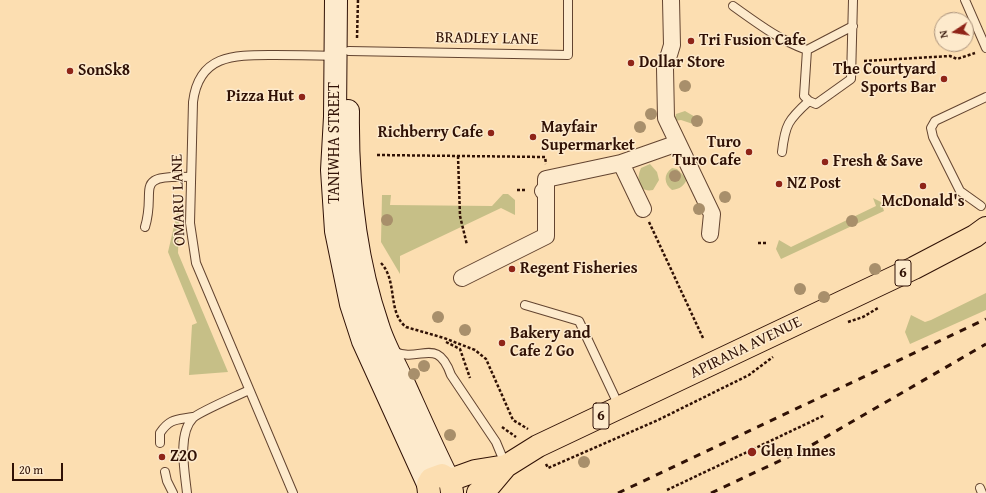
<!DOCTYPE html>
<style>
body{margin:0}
#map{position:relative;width:986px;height:493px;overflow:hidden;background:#fcdeb1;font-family:"Gentium Book Plus",serif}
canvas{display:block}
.north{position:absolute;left:934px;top:12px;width:40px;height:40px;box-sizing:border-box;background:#fdeacc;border:1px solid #ab937c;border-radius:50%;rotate:258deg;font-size:11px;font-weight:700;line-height:16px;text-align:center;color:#301105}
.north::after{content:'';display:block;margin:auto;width:14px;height:18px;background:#8f2418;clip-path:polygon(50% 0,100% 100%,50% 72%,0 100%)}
.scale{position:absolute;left:12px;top:463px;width:51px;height:18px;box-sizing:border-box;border:2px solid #301105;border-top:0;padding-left:5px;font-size:12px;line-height:14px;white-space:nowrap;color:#301105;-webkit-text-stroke:3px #fdeacc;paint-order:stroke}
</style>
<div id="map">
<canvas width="986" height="493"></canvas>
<div class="north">N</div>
<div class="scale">20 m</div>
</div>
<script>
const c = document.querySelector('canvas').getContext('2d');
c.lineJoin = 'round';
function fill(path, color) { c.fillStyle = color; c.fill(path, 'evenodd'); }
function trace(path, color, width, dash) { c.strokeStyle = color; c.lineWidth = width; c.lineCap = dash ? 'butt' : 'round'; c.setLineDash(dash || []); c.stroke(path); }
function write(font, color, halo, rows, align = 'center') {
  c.font = font + ' "Gentium Book Plus",serif'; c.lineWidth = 3; c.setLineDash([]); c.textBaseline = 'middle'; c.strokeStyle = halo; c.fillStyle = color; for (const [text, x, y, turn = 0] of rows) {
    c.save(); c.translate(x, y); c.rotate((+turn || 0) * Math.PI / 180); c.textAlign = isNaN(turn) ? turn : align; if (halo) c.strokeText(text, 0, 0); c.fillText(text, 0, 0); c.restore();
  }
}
const green = new Path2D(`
 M 685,111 L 697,118 L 693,124 L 681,120 L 674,121 L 676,114 Z
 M 650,164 L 657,172 L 659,180 L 653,190 C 638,193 636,179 641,168 Z
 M 672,168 L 677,169 L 687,179 C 684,186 680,189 672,190 C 664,184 663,174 672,168 Z
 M 503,194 L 508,194 L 515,200 L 515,215 L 501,208 L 400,256 L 400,274 L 381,242 L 382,195 L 391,195 L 390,205 L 492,206 Z
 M 873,198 L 881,202 L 884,211 L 781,259 L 776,249 L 779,240 L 791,247 L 876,206 Z
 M 180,200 L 178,253 L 228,372 L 189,375 L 192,325 L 197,323 L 168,252 Z
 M 986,293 L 986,310 L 910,344 L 905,332 L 911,315 L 925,322 L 931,320 Z`);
const path = new Path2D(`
 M 357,38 L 358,0
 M 864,61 L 950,56 L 957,59 L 975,53
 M 377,155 L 545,157 L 546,164
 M 458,156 L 460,216 L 467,245
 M 517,190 L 527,190
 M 649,222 L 703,338
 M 758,243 L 768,243
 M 381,263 C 398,281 387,312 406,327 L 444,338 L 475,350 L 486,359 L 513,420 L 528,429
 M 848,322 L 863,317 L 878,308
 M 446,342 L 460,349 L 470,378
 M 502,427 L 516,437
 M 546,464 L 548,468 L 658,420 L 749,375 L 773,357
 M 667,490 L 825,415`);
const lane = new Path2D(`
 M 965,0 L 986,48
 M 733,6 C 757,23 779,40 807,50
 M 807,50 L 804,96 L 809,101 L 816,104 L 851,79 L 853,0
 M 807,50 L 853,26
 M 349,51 L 568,55 L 568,0
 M 782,152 C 785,125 788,120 809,101
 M 981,206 L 960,191 L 933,137 L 931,128 L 935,121 L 986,97
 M 145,227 C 157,188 131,175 190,177
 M 525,305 L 579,321 L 619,406
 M 393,351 C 420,364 437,335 451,375 L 496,442 L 506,466
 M 160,443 L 160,433 C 170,418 177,420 193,417
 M 165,472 L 167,481 L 173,493
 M 980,488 L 982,493
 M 187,493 C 185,473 177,434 193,418 C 199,412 239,395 249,390
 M 293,493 L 196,263 L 190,223 L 193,102 C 199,53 236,55 275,55 C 295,55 315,55 334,56`);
const street = new Path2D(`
 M 671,0 L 672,45 L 665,68 L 666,118 L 712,214 L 710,234
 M 621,163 L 643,209
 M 543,191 L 546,190 L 546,179 L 621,163 L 678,143
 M 462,278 L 546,236 L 546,190`);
const secondary = new Path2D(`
 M 336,0 L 335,117 L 332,170 L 336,231 L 351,304 L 363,341 L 428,484
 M 348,111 C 347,184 354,256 378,326 C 384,346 395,364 404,384 C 418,415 432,447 447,477`);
const primary = new Path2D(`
 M 450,480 L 475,471 L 506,466
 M 429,493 L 428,484 L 431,479 L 442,475 L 450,480 L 452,492
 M 478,493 L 490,485 L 506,466 L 538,446 L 914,268 L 975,236 L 986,228`);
const rail = new Path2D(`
 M 618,493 L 986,319
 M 711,493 L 805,449 L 986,344`);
const trees = [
 [685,86],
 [651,114],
 [697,121],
 [640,127],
 [675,176],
 [725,197],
 [699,209],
 [387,220],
 [852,221],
 [875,269],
 [800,289],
 [824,297],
 [438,317],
 [465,330],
 [424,366],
 [414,374],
 [450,435],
 [584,462]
];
const markers = [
 [691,41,4,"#8f2418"],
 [631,63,4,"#8f2418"],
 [70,71,4,"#8f2418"],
 [944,79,4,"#8f2418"],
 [302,97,4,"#8f2418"],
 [491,133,4,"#8f2418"],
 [533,137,4,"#8f2418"],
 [749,152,4,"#8f2418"],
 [825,162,4,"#8f2418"],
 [779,184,4,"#8f2418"],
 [923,186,4,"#8f2418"],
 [512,269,4,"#8f2418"],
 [502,343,4,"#8f2418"],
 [752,452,5,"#8f2418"],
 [162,457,4,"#8f2418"]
];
const shields = [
 [903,273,16],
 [601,416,16]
];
const shieldNames = [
 ["6",903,273],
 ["6",601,416]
];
const streetNames = [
 ["BRADLEY LANE",487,39,1],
 ["TANIWHA STREET",335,143,-90],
 ["OMARU LANE",179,200,-92],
 ["APIRANA AVENUE",746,348,-26]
];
const poiNames = [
 ["Tri Fusion Cafe",699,41],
 ["Dollar Store",639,63],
 ["The Courtyard",936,70,"right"],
 ["Sports Bar",936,88,"right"],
 ["SonSk8",78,71],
 ["Pizza Hut",294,97,"right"],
 ["Mayfair",541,128],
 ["Supermarket",541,146],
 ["Richberry Cafe",483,133,"right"],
 ["Turo",741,143,"right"],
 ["Turo Cafe",741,161,"right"],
 ["Fresh & Save",833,162],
 ["NZ Post",787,184],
 ["McDonald's",923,202,"center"],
 ["Regent Fisheries",520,269],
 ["Bakery and",510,334],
 ["Cafe 2 Go",510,352],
 ["Glen Innes",761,452],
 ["Z2O",170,457]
];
fill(green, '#c6bf87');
trace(lane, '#634430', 10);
trace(street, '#634430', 18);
trace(secondary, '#301105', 24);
trace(primary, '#301105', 24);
trace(path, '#301105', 2.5, [3, 2]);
trace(lane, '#fdeacc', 8);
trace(street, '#fdeacc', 16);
trace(secondary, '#fdeacc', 22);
trace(primary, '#fcdeb1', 22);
trace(rail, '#301105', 3, [7, 7]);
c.fillStyle = '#a88f6b';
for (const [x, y] of trees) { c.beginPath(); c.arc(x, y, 6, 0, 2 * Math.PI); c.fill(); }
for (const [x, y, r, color] of markers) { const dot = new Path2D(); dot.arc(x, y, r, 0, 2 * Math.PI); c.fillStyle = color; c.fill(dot); trace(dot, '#fdeacc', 1.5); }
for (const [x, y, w] of shields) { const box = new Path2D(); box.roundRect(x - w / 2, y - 13, w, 26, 3); c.fillStyle = '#fdeacc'; c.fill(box); trace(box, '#301105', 1); }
write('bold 15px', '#301105', null, shieldNames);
write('16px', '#301105', '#fdeacc', streetNames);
write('bold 16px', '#301105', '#fdeacc', poiNames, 'left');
</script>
